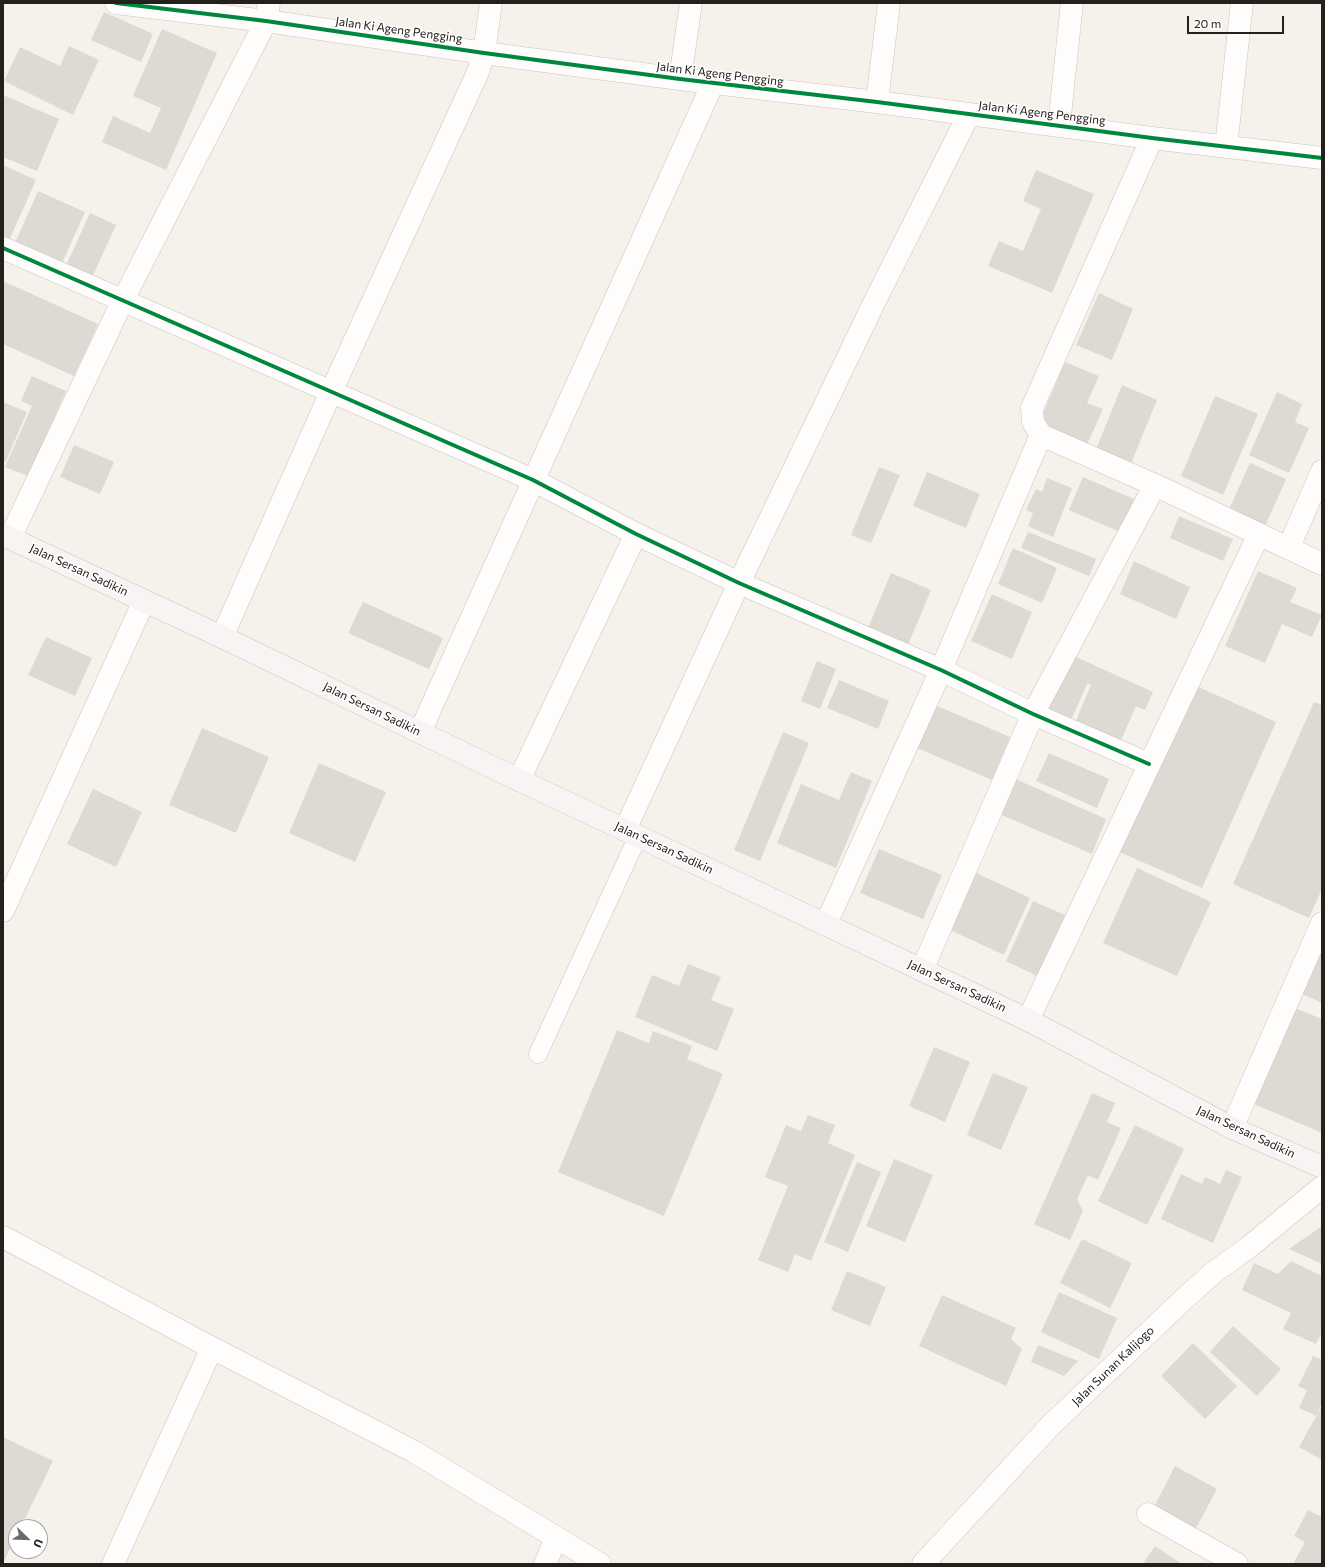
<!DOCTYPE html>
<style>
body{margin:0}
#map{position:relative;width:1325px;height:1567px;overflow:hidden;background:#f7f1eb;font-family:Commissioner,sans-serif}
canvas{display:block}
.frame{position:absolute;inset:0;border:4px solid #24201b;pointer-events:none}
.north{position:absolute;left:8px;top:1519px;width:40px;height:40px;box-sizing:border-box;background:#fff;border:1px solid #a7a6a4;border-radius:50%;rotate:113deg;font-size:11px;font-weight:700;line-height:16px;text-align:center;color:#24201b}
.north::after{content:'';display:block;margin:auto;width:14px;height:18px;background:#6e6964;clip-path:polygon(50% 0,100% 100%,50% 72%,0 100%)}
.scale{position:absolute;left:1187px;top:16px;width:97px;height:18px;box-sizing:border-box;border:2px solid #24201b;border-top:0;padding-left:5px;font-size:12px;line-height:14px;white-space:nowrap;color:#24201b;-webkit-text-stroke:3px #fff;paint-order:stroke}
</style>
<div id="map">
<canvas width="1325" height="1567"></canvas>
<div class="frame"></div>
<div class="north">U</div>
<div class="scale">20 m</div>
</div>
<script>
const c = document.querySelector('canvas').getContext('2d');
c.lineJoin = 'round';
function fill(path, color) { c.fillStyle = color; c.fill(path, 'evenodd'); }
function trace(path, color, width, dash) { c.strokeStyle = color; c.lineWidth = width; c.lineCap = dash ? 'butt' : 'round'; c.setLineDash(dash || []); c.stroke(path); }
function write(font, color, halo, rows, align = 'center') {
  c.font = font + ' Commissioner,sans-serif'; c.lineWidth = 3; c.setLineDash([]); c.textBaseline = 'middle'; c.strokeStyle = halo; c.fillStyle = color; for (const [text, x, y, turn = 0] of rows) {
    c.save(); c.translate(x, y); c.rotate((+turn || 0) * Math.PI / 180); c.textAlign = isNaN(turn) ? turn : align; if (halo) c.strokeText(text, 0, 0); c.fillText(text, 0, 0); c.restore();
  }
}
const building = new Path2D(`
 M 104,12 L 153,34 L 141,62 L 91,40 Z
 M 162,29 L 217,53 L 166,170 L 102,142 L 113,116 L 150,133 L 161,108 L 133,96 Z
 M 69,46 L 99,60 L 73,115 L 4,81 L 20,47 L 60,66 Z
 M 3,95 L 59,119 L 37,171 L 3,157 Z
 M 3,165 L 36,180 L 7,245 L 3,243 Z
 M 1036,170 L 1094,194 L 1052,293 L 988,266 L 999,241 L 1023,251 L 1041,209 L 1023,201 Z
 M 38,191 L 85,212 L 59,270 L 12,250 Z
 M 90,213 L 116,225 L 90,282 L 64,270 Z
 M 3,281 L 98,324 L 74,376 L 3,344 Z
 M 1099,293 L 1133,309 L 1112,360 L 1076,345 Z
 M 1065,362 L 1099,376 L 1087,403 L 1103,409 L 1086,447 L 1038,426 Z
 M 32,376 L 66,391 L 28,476 L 5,467 L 32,406 L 21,401 Z
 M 1122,385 L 1157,400 L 1130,466 L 1095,452 Z
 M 1277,392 L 1302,404 L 1295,422 L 1309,428 L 1289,473 L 1249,455 Z
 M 1215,396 L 1258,414 L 1223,495 L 1181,476 Z
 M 3,402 L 27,412 L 6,461 L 3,460 Z
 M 74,445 L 114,462 L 100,494 L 60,477 Z
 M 1250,463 L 1286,479 L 1263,531 L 1227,514 Z
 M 879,467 L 900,475 L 871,543 L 851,535 Z
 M 927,472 L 980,494 L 966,528 L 913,506 Z
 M 1083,477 L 1134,499 L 1120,532 L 1069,510 Z
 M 1047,478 L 1072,488 L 1053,537 L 1028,526 L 1033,513 L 1026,510 L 1036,489 L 1042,492 Z
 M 1179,516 L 1233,539 L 1223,561 L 1170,538 Z
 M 1028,532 L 1096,559 L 1089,576 L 1021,548 Z
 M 1013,548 L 1057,568 L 1042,603 L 998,584 Z
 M 1134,561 L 1190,587 L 1176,619 L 1120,594 Z
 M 1258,571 L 1297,588 L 1290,602 L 1322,615 L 1312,637 L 1282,624 L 1265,663 L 1225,646 Z
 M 891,573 L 931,590 L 908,645 L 868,628 Z
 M 992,594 L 1032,612 L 1012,659 L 971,641 Z
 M 363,602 L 443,638 L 429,669 L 348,633 Z
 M 46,637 L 92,658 L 75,696 L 28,675 Z
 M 1072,655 L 1153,692 L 1145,710 L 1136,706 L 1119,745 L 1074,725 L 1091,685 L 1087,684 L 1069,725 L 1046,714 Z
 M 817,661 L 836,669 L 820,709 L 801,701 Z
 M 839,680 L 889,701 L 878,729 L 827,708 Z
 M 1192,684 L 1276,722 L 1202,888 L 1117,851 Z
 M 1314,702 L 1322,705 L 1322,889 L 1309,918 L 1233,884 Z
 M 935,705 L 1010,737 L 992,780 L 917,748 Z
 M 202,728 L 269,757 L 236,833 L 169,805 Z
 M 783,732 L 809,743 L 760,861 L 734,850 Z
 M 1049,753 L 1109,779 L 1097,808 L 1036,781 Z
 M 319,763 L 386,792 L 355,862 L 289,833 Z
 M 851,772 L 872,781 L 836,868 L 777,843 L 801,784 L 839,800 Z
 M 1013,778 L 1106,819 L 1092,854 L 997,813 Z
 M 93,789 L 142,812 L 116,867 L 67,844 Z
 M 879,849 L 942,875 L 923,919 L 860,893 Z
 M 1137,868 L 1211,902 L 1177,976 L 1103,943 Z
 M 974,872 L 1030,898 L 1004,955 L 948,929 Z
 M 1033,901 L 1065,915 L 1037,976 L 1006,961 Z
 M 1322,937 L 1322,1003 L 1298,992 Z
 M 688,964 L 721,977 L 711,1000 L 734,1009 L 717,1051 L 635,1017 L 652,975 L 679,986 Z
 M 1295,1008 L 1322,1019 L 1322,1133 L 1254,1104 Z
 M 617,1030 L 649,1043 L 653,1031 L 692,1046 L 687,1059 L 723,1074 L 664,1216 L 558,1172 Z
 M 934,1047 L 970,1062 L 945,1122 L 909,1106 Z
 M 993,1073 L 1028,1087 L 1001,1150 L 967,1135 Z
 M 1092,1093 L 1115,1103 L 1107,1122 L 1121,1128 L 1098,1180 L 1088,1175 L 1077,1199 L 1083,1211 L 1070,1240 L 1034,1224 Z
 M 808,1115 L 835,1125 L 828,1143 L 855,1155 L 811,1261 L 795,1254 L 788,1272 L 758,1260 L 788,1186 L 765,1177 L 786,1125 L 801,1131 Z
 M 1135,1125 L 1184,1149 L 1147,1225 L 1098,1201 Z
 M 894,1159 L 933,1175 L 905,1242 L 866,1226 Z
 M 857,1162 L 881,1172 L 848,1252 L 824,1242 Z
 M 1226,1170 L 1242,1177 L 1213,1243 L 1161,1219 L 1181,1174 L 1202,1184 L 1205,1177 L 1220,1184 Z
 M 1322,1226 L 1322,1264 L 1289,1249 Z
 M 1082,1239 L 1132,1263 L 1110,1308 L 1060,1283 Z
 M 1291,1261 L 1322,1276 L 1322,1332 L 1316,1344 L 1283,1329 L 1291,1313 L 1242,1290 L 1254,1263 L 1278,1274 Z
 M 847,1271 L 886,1287 L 870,1326 L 831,1310 Z
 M 1059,1292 L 1117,1318 L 1099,1359 L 1041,1332 Z
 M 942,1295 L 1016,1328 L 1011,1339 L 1022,1349 L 1006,1386 L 919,1346 Z
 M 1233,1326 L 1281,1369 L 1257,1396 L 1210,1352 Z
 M 1193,1343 L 1237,1386 L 1205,1419 L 1161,1376 Z
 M 1038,1345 L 1078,1361 L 1064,1376 L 1031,1362 Z
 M 1313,1356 L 1322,1360 L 1322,1403 L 1316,1416 L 1299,1408 L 1307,1390 L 1298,1386 Z
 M 1322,1406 L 1322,1460 L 1299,1447 Z
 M 3,1437 L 53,1461 L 21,1527 L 16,1527 L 16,1536 L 4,1561 L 3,1560 Z
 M 1175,1466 L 1217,1489 L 1195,1530 L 1154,1507 Z
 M 1308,1510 L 1322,1517 L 1322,1564 L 1293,1564 L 1305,1542 L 1294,1536 Z
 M 1155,1546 L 1182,1564 L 1143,1564 Z`);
const lane = new Path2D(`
 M 538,1054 L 638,836`);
const street = new Path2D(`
 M 116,3 L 266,21 L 484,53 L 680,79 L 877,102 L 1152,138 L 1322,158
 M 680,79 L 691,3
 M 877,102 L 889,3
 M 1059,125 L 1072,3
 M 1152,138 L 1032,408 L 1033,422 L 1041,435 L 1155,485 L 1322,564
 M 1226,147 L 1242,3
 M 3,248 L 533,480 L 636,534 L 739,583 L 941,670 L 1033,714 L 1149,764
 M 10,538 L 123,300 L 266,21 L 269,3
 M 1289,547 L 1322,471
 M 222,637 L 331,392 L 478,72 L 484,53 L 491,3
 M 420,732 L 713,83
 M 519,780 L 636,534
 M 625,830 L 739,583 L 874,303 L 969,114
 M 3,911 L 144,601
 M 826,924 L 941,670 L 1041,435
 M 922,970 L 1033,714 L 1155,485
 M 1028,1020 L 1259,534
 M 1232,1128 L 1322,923
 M 3,1237 L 212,1348 L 413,1451 L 600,1564
 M 1148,1514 L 1237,1564
 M 113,1564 L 212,1348
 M 545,1564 L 556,1538
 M 923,1564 L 1051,1425 L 1184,1299 L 1213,1273 L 1249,1247 L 1322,1187`);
const secondary = new Path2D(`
 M 3,535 L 222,637 L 519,780 L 1028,1020 L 1232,1128 L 1322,1167`);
const cycleway = new Path2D(`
 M 116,3 L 266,21 L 484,53 L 680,79 L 877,102 L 1152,138 L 1322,158
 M 3,248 L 533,480 L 636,534 L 739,583 L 941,670 L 1033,714 L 1149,764`);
const streetNames = [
 ["Jalan Ki Ageng Pengging",399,30,8],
 ["Jalan Ki Ageng Pengging",720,74,7],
 ["Jalan Ki Ageng Pengging",1042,113,7],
 ["Jalan Sersan Sadikin",79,570,25],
 ["Jalan Sersan Sadikin",372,709,26],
 ["Jalan Sersan Sadikin",664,848,25],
 ["Jalan Sersan Sadikin",957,986,25],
 ["Jalan Sersan Sadikin",1246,1132,25],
 ["Jalan Sunan Kalijogo",1113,1366,-44]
];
fill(building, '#ded9d3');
trace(lane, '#c9c4bf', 19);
trace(street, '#c9c4bf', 23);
trace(secondary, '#c9c4bf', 23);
trace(lane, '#fefdfc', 18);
trace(street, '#fefdfc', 22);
trace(secondary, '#f9f4f3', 22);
trace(cycleway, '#00873e', 4);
write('12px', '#24201b', '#fff', streetNames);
</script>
